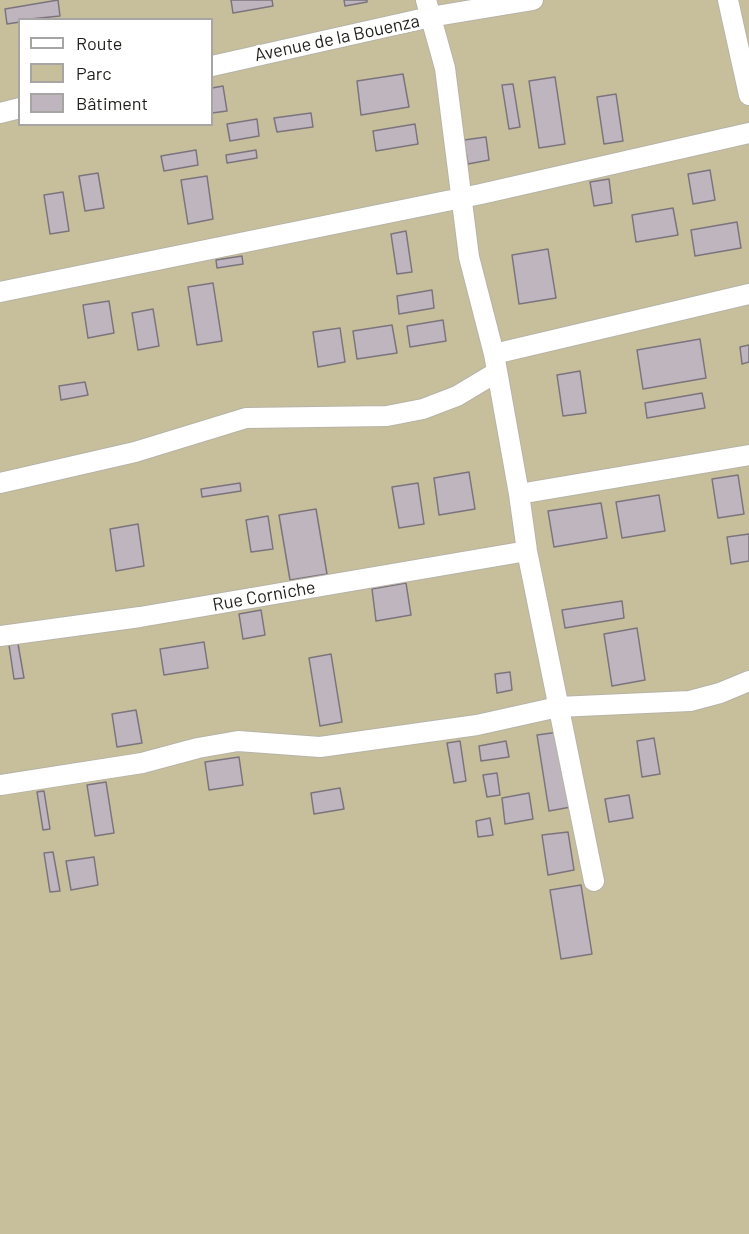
<!DOCTYPE html>
<meta charset="utf-8">
<style>
body{margin:0}
#map{position:relative;width:749px;height:1234px;overflow:hidden;background:#e8e5d8;font-family:Barlow,sans-serif}
canvas{display:block}
.legend{position:absolute;left:18px;top:18px;width:195px;height:108px;box-sizing:border-box;background:#fff;border:2px solid #a6a5a4;margin:0;padding:8px 10px;list-style:none;font-size:18px;color:#201f1b}
.legend li{display:flex;align-items:center;gap:12px;height:30px}
.legend b{width:30px;border:2px solid #a6a5a4}
</style>
<div id="map">
<canvas width="749" height="1234"></canvas>
<ul class="legend">
<li><b style="height:8px;background:#fff"></b>Route</li>
<li><b style="height:16px;background:#c7bf9b"></b>Parc</li>
<li><b style="height:16px;background:#beb5bf"></b>Bâtiment</li>
</ul>
</div>
<script>
const c = document.querySelector('canvas').getContext('2d');
c.lineJoin = 'round';
function fill(path, color) { c.fillStyle = color; c.fill(path, 'evenodd'); }
function trace(path, color, width, dash) { c.strokeStyle = color; c.lineWidth = width; c.lineCap = dash ? 'butt' : 'round'; c.setLineDash(dash || []); c.stroke(path); }
function write(font, color, halo, rows, align = 'center') {
  c.font = font + ' Barlow,sans-serif'; c.lineWidth = 6; c.setLineDash([]); c.textBaseline = 'middle'; c.strokeStyle = halo; c.fillStyle = color; for (const [text, x, y, turn = 0] of rows) {
    c.save(); c.translate(x, y); c.rotate((+turn || 0) * Math.PI / 180); c.textAlign = isNaN(turn) ? turn : align; if (halo) c.strokeText(text, 0, 0); c.fillText(text, 0, 0); c.restore();
  }
}
const green = new Path2D(`
 M 0,0 L 749,0 L 749,1234 L 0,1234 ZM 20,20 L 212,20 L 212,124 L 20,124 Z`);
const building = new Path2D(`
 M 58,0 L 60,16 L 20,20 L 20,22 L 7,24 L 5,9 Z
 M 231,0 L 272,0 L 273,6 L 233,13 Z
 M 344,0 L 367,0 L 367,2 L 345,6 Z
 M 403,74 L 409,107 L 361,115 L 357,81 Z
 M 555,77 L 565,144 L 539,148 L 529,81 Z
 M 513,84 L 520,127 L 509,129 L 502,85 Z
 M 223,86 L 227,111 L 212,113 L 212,88 Z
 M 616,94 L 623,141 L 604,144 L 597,97 Z
 M 311,113 L 313,127 L 277,132 L 274,118 Z
 M 257,119 L 259,136 L 230,141 L 227,124 Z
 M 415,124 L 418,144 L 376,151 L 373,131 Z
 M 486,137 L 489,160 L 468,164 L 464,140 Z
 M 196,150 L 198,165 L 164,171 L 161,156 Z
 M 256,150 L 257,158 L 227,163 L 226,155 Z
 M 710,170 L 715,200 L 693,204 L 688,174 Z
 M 98,173 L 104,208 L 85,211 L 79,176 Z
 M 207,176 L 213,219 L 188,224 L 181,180 Z
 M 609,179 L 612,203 L 594,206 L 590,182 Z
 M 63,192 L 69,231 L 50,234 L 44,195 Z
 M 673,208 L 678,235 L 636,242 L 632,215 Z
 M 737,222 L 741,248 L 695,256 L 691,230 Z
 M 406,231 L 412,272 L 397,274 L 391,234 Z
 M 548,249 L 556,298 L 519,304 L 512,255 Z
 M 242,256 L 243,264 L 217,268 L 216,260 Z
 M 213,283 L 222,341 L 197,345 L 188,287 Z
 M 432,290 L 434,308 L 399,314 L 397,296 Z
 M 109,301 L 114,333 L 88,338 L 83,305 Z
 M 153,309 L 159,346 L 138,350 L 132,313 Z
 M 443,320 L 446,341 L 410,347 L 407,326 Z
 M 392,325 L 397,353 L 357,359 L 353,331 Z
 M 340,328 L 345,362 L 318,367 L 313,332 Z
 M 700,339 L 706,378 L 643,389 L 637,350 Z
 M 749,345 L 749,362 L 742,364 L 740,347 Z
 M 580,371 L 586,413 L 563,416 L 557,375 Z
 M 85,382 L 88,395 L 61,400 L 59,386 Z
 M 702,393 L 705,408 L 647,418 L 645,403 Z
 M 469,472 L 475,509 L 439,515 L 434,478 Z
 M 738,475 L 744,514 L 718,518 L 712,479 Z
 M 240,483 L 241,491 L 202,497 L 201,489 Z
 M 418,483 L 424,524 L 399,528 L 392,487 Z
 M 659,495 L 665,531 L 622,538 L 616,502 Z
 M 601,503 L 607,538 L 554,547 L 548,511 Z
 M 316,509 L 327,574 L 290,580 L 279,515 Z
 M 268,516 L 273,549 L 251,552 L 246,520 Z
 M 138,524 L 144,566 L 116,571 L 110,529 Z
 M 749,534 L 749,561 L 731,564 L 727,537 Z
 M 406,583 L 411,615 L 376,621 L 372,589 Z
 M 622,601 L 624,618 L 565,628 L 562,610 Z
 M 261,610 L 265,635 L 243,639 L 239,614 Z
 M 637,628 L 645,680 L 612,686 L 604,634 Z
 M 204,642 L 208,668 L 164,675 L 160,649 Z
 M 18,644 L 24,678 L 14,679 L 9,645 Z
 M 331,654 L 342,722 L 320,726 L 309,658 Z
 M 510,672 L 512,690 L 497,693 L 495,674 Z
 M 136,710 L 142,743 L 117,747 L 112,714 Z
 M 559,732 L 571,807 L 549,811 L 537,735 Z
 M 654,738 L 660,774 L 642,777 L 637,741 Z
 M 460,741 L 466,781 L 454,783 L 447,743 Z
 M 506,741 L 509,757 L 481,761 L 479,746 Z
 M 239,757 L 243,785 L 209,790 L 205,762 Z
 M 497,773 L 500,795 L 487,797 L 483,775 Z
 M 106,782 L 114,833 L 95,836 L 87,785 Z
 M 340,788 L 344,809 L 314,814 L 311,793 Z
 M 44,791 L 50,829 L 43,830 L 37,792 Z
 M 529,793 L 533,819 L 505,824 L 502,798 Z
 M 629,795 L 633,818 L 609,822 L 605,799 Z
 M 490,818 L 493,835 L 478,837 L 476,821 Z
 M 568,832 L 574,870 L 548,875 L 542,835 Z
 M 53,852 L 60,891 L 50,892 L 44,853 Z
 M 94,857 L 98,885 L 71,890 L 66,861 Z
 M 581,885 L 592,954 L 561,959 L 550,890 Z`);
const minor = new Path2D(`
 M 426,0 L 445,68 L 469,257 L 494,354 L 519,494 L 527,551 L 594,881
 M 728,0 L 749,95
 M 212,66 L 430,17 L 533,0
 M 0,113 L 20,108
 M 0,292 L 481,194 L 749,133
 M 494,354 L 749,294
 M 0,483 L 135,452 L 246,418 L 387,416 L 423,409 L 457,396 L 497,372
 M 519,494 L 749,455
 M 0,636 L 140,617 L 527,551
 M 0,785 L 142,763 L 198,748 L 238,741 L 320,747 L 477,725 L 558,707 L 690,701 L 720,693 L 749,681`);
const streetNames = [
 ["Avenue de la Bouenza",337,38,-12],
 ["Rue Corniche",264,596,-10]
];
fill(green, '#c7bf9b');
fill(building, '#beb5bf');
trace(building, '#7c747d', 1.5);
trace(minor, '#b6b3a7', 22);
trace(minor, '#fff', 20);
write('18px', '#201f1b', '#fff', streetNames);
</script>
